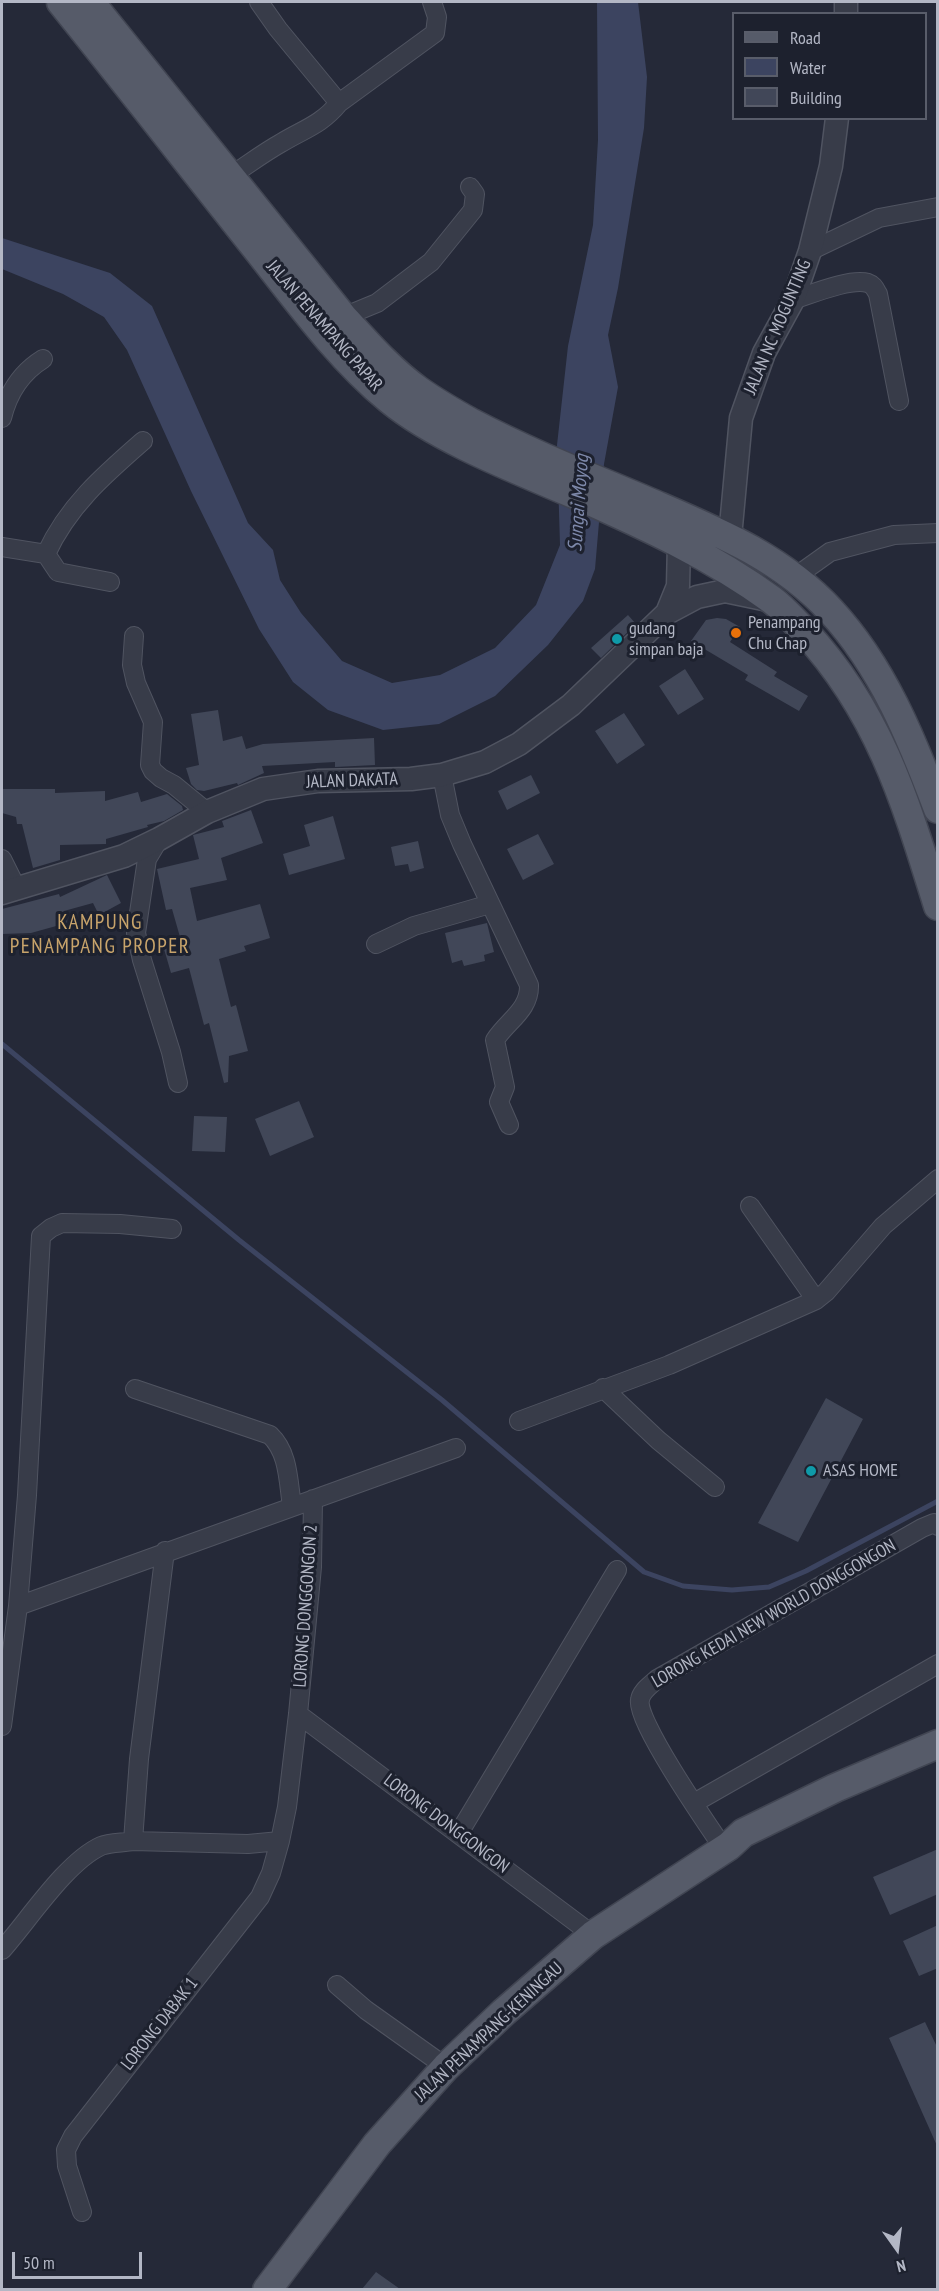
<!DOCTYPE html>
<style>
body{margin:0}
#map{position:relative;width:939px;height:2291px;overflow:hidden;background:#252938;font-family:"PT Sans Narrow",sans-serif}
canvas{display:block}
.frame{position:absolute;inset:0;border:3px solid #b3b7c5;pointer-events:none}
.legend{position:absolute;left:732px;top:12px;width:195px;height:108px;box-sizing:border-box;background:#1d212e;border:2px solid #595d6a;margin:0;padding:8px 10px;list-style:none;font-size:18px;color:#b3b7c5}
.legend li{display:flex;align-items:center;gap:12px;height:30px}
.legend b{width:30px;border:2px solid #595d6a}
.north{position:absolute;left:867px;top:2219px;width:60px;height:60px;-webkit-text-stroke:4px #1d212e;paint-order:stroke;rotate:166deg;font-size:16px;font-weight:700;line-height:24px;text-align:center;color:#b3b7c5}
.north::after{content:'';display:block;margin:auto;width:21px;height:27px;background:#b3b7c5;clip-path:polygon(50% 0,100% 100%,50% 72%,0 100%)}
.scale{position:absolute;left:12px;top:2252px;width:130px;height:27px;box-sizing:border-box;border:3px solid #b3b7c5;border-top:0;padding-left:8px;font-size:18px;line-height:21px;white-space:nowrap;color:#b3b7c5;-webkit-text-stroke:4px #1d212e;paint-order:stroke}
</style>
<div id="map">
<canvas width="939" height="2291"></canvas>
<div class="frame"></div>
<ul class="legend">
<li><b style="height:8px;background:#565b69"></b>Road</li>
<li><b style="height:16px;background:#3c4460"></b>Water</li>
<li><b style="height:16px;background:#414758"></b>Building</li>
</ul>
<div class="north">N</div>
<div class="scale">50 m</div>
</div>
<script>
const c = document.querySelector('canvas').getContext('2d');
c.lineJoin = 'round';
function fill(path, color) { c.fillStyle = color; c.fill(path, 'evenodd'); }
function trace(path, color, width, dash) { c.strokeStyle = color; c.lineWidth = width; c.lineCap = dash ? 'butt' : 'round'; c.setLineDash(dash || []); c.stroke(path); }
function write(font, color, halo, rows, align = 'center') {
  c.font = font + ' "PT Sans Narrow",sans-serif'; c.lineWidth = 6; c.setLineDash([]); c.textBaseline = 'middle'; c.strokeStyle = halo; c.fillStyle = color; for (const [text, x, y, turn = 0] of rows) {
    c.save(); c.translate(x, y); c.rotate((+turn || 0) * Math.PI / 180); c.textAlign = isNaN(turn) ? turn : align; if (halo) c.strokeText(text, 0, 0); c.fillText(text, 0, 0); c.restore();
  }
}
const water = new Path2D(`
 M 597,2 L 638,2 L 647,77 L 644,128 L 618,288 L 608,335 L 618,387 L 604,464 L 595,569 L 583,601 L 548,645 L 495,696 L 439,724 L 383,730 L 328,710 L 293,682 L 259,629 L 191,491 L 127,350 L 104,317 L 63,294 L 2,269 L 2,238 L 110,273 L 152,306 L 248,523 L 273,550 L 280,580 L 301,613 L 342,661 L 392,683 L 440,675 L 495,648 L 536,605 L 560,545 L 557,445 L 568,346 L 593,225 L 598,140 Z`);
const stream = new Path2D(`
 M 2,1044 L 239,1240 L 442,1400 L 644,1572 L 683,1586 L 732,1590 L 769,1587 L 806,1571 L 938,1501`);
const building = new Path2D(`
 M 628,615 L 636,624 L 601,658 L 591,648 Z
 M 717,618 L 726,619 L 740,627 L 730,642 L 777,672 L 774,676 L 808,696 L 799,711 L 745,680 L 748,675 L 691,641 L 706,620 Z
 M 685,669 L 704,699 L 678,715 L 659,686 Z
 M 218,710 L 223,741 L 242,736 L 246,749 L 263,744 L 374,738 L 375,765 L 335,767 L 335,762 L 262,766 L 264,773 L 238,785 L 237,783 L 204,791 L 197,790 L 191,784 L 186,768 L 199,765 L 191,714 Z
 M 624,713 L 645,745 L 617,764 L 595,731 Z
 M 531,775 L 540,793 L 507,810 L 498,791 Z
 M 2,789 L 55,789 L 55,793 L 105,791 L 105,801 L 138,792 L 141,802 L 167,794 L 182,806 L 183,810 L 164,821 L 147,825 L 148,827 L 106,839 L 106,844 L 60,845 L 60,860 L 33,868 L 22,824 L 17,824 L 16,817 L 2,813 Z
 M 251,810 L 263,843 L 221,858 L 227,880 L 190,888 L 197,921 L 260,904 L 270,938 L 244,946 L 246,951 L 219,959 L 231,1007 L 236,1005 L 248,1051 L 229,1056 L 228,1082 L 224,1083 L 209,1023 L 204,1025 L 189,968 L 171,973 L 162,942 L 180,937 L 172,909 L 166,910 L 157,869 L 199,859 L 193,835 L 224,827 L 222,821 Z
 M 333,816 L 345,859 L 289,875 L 283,854 L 310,846 L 304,825 Z
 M 538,834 L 554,864 L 523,880 L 507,849 Z
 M 418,841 L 424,868 L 410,872 L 408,864 L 395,866 L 391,847 Z
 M 107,875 L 121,903 L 99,915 L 93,903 L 64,911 L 67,923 L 31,933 L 2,934 L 2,909 L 59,894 L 60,897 Z
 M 487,923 L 494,952 L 484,955 L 485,961 L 464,966 L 462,960 L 452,963 L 445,933 Z
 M 299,1101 L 314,1137 L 270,1156 L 255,1119 Z
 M 194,1116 L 227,1117 L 225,1152 L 192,1151 Z
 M 826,1398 L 863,1419 L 798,1542 L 758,1523 Z
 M 938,1849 L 938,1894 L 890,1915 L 873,1877 Z
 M 938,1925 L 938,1968 L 919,1976 L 903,1941 Z
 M 925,2022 L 938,2049 L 938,2148 L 889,2038 Z
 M 376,2272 L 400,2289 L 362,2289 Z`);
const minor = new Path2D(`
 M 339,103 L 435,33 L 437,17 L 432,2
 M 229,177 C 246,166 263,153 281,143 C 304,129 321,125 339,103 L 278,29 L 259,2
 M 810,251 L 879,218 L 938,207
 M 793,300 C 812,294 850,278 868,283 C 874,285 875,289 878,294 L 899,401
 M 343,317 L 377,303 L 431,262 L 473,210 L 475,194 L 470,187
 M 2,418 C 8,393 22,372 43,359
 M 2,547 L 46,554 C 68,506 104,475 143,441
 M 46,554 L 58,572 L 110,582
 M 795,577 L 830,552 L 894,535 L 938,533
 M 134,636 L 132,665 L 136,683 L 153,722 L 150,765 L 153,771 L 161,778 L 174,785 L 207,812
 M 442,775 L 450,815 L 462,844 L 529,985 C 530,1010 507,1021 495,1040 L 505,1087 L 499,1102 L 509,1125
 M 159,839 L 147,859 L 136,933 L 142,960 L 171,1052 L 178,1083
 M 2,859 L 17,889
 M 376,944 L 414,926 L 490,904
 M 750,1206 L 816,1300
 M 603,1388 L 658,1440 L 715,1487
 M 135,1389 L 270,1435 C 289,1453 288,1481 292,1506
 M 519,1421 L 669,1365 L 816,1300 L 826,1292 L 883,1226 L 938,1179
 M 165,1551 L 139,1759 L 133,1841 L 248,1844 L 280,1841 L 287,1807 L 298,1714 L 312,1567 L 313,1499
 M 18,1606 L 456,1448
 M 298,1714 L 593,1935
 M 2,1726 L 18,1606 L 27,1495 L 41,1236 L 51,1228 L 62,1223 L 120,1224 L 172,1229
 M 694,1803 L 938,1664
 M 459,1833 L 617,1570
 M 724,1849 C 709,1827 635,1720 640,1700 C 641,1691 651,1685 657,1679 L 922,1528 L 934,1523 L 938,1526
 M 2,1950 C 28,1921 66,1862 101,1846 C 110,1842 124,1843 133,1841
 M 337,1985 L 366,2010 L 446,2067
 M 82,2212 L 67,2166 L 66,2150 L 73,2136 L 260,1897 L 271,1873 L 280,1841`);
const tertiary = new Path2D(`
 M 846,14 L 846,2
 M 730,537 L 741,418 L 764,353 L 793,300 L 810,251 L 831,166 L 837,118
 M 667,613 L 678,586 L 679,543
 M 2,893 L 124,856 L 159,839 L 207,812 L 263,789 L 318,781 L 411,779 L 442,775 L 485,762 L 519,744 L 571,705 L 667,613 L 697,597 L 725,591 L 768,600`);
const primary = new Path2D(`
 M 61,2 C 128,85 193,169 260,253 C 300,304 340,359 390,400 C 439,440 518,470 576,495 C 644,525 712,556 772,600 C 784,609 794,621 805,632 C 880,713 906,803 938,906
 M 90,2 L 343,317 C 366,342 390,370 418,390 C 435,402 454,413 472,423 C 531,454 593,478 654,504 C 719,532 782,558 831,611 C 882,666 912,739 938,809
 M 267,2290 L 377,2144 L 446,2067 L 504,2012 L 593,1935 L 729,1846 L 743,1833 L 835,1788 L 938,1744`);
const markers = [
 [736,633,6,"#e8710a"],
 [617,639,6,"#0f9aa8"],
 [811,1471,6,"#0f9aa8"]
];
const streetNames = [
 ["JALAN PENAMPANG PAPAR",324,326,49],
 ["JALAN NC MOGUNTING",778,327,-67],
 ["JALAN DAKATA",352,781,-2],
 ["LORONG DONGGONGON 2",306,1606,-86],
 ["LORONG KEDAI NEW WORLD DONGGONGON",774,1614,-30],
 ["LORONG DONGGONGON",446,1824,37],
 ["LORONG DABAK 1",160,2024,-52],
 ["JALAN PENAMPANG-KENINGAU",489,2032,-43]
];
const poiNames = [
 ["Penampang",748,623],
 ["Chu Chap",748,644],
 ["gudang",629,629],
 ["simpan baja",629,650],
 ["ASAS HOME",823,1471]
];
const waterNames = [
 ["Sungai Moyog",579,503,-86]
];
const quarterNames = [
 ["KAMPUNG",100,923],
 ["PENAMPANG PROPER",100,947]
];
fill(water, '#3c4460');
trace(stream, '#3c4460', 5);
fill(building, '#414758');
trace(minor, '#505461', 20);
trace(tertiary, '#505461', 25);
trace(primary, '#414552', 31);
trace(minor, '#383c49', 18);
trace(tertiary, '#383c49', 22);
trace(primary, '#565b69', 28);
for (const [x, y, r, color] of markers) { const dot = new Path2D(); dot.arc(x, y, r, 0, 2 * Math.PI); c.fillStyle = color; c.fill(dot); trace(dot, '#1d212e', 2); }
write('18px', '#b3b7c5', '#1d212e', streetNames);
write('18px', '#b3b7c5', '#1d212e', poiNames, 'left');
write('italic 20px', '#7e89aa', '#1d212e', waterNames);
c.letterSpacing = '1.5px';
write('21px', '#c8a46b', '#1d212e', quarterNames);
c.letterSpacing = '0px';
</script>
